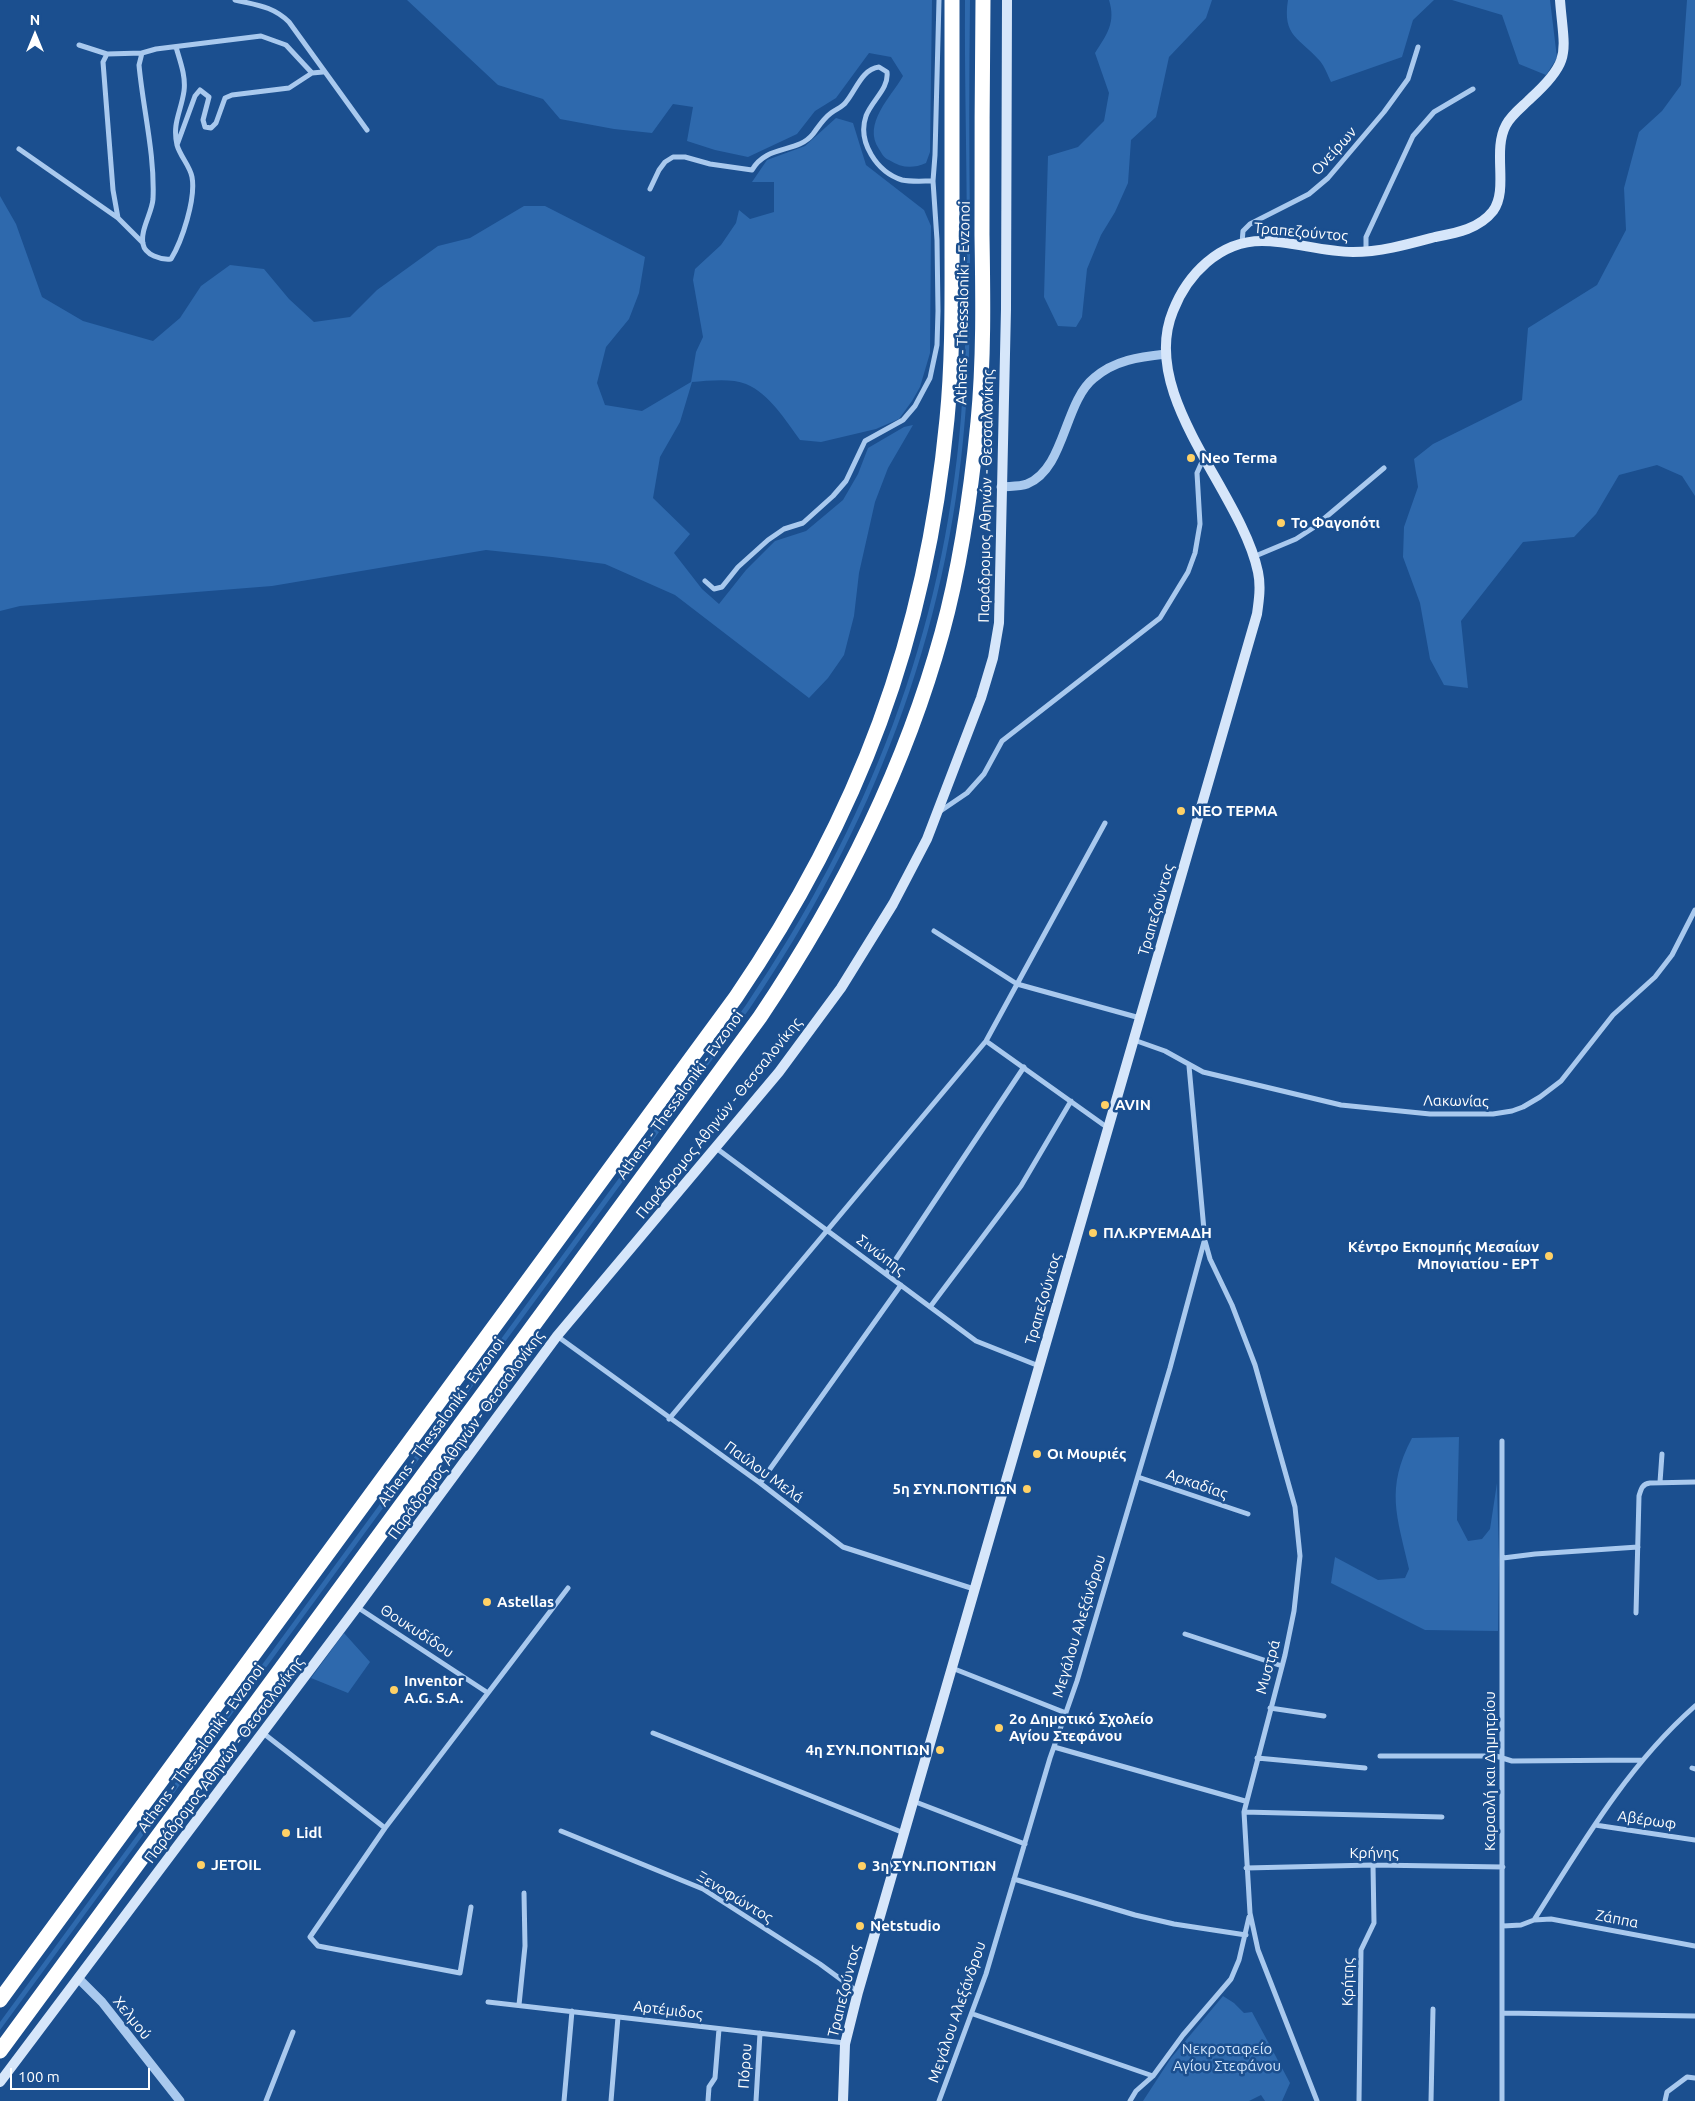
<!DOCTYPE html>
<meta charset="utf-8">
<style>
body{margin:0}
#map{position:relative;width:1695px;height:2101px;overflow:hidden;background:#1b4f8f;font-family:Ubuntu,sans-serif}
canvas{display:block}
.north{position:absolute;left:10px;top:10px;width:50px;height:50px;-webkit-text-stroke:4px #1b4f8f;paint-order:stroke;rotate:0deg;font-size:14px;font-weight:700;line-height:20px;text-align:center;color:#fff}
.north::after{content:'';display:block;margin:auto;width:18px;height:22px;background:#fff;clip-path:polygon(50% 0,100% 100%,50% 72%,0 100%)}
.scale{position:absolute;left:10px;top:2068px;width:140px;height:22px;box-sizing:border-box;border:2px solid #fff;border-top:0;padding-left:6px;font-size:15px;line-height:18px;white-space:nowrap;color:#fff;-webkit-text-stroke:4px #1b4f8f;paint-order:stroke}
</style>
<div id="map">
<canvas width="1695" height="2101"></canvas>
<div class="north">N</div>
<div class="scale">100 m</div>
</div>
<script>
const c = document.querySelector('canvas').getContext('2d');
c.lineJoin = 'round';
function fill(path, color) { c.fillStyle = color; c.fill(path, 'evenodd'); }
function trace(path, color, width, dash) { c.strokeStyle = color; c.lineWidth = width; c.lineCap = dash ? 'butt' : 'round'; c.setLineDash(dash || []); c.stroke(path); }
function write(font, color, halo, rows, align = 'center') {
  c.font = font + ' Ubuntu,sans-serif'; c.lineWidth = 5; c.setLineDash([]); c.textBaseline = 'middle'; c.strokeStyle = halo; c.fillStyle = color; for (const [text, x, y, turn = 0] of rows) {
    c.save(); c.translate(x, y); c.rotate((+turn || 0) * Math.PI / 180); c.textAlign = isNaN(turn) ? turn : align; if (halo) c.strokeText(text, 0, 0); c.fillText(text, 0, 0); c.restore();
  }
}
const green = new Path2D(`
 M 407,0 L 932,0 L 930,152 L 926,163 C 912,169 902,168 889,160 C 884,158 882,154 879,149 C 862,124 891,97 903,76 L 891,57 L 869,53 L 836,98 L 815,111 L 797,134 L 748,157 L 715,150 L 687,141 L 693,107 L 673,104 L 652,133 L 614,129 L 560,119 L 543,99 L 498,85 Z
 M 965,0 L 970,0 C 969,76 969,152 970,228 C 970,291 971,355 965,418 C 948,635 872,829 750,1008 L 0,2030 L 0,2022 L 746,1005 C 868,825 943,636 961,417 C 972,279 964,139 965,0 Z
 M 1109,0 L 1212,0 L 1206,18 L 1169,57 L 1156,117 L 1131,140 L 1128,183 L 1115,212 L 1101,235 L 1087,269 L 1082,317 L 1076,327 L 1058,326 L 1044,297 L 1048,156 L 1078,147 L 1104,121 L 1109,93 L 1095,53 C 1107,34 1116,23 1109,0 Z
 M 1288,0 L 1434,0 L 1413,20 L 1402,57 L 1331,82 C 1328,76 1325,67 1320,61 C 1300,38 1282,37 1288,0 Z
 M 1452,0 L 1550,0 L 1557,58 L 1546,75 L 1519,64 L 1502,15 Z
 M 1687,0 L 1695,0 L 1695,496 L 1682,476 L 1657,465 L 1619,475 L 1596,514 L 1574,537 L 1523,542 L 1461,621 L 1468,688 L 1444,685 L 1430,659 L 1420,603 L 1403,557 L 1404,527 L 1418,487 L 1414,459 L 1433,444 L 1522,400 L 1528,328 L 1597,285 L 1626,230 L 1624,188 L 1639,132 L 1662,111 L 1681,85 Z
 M 836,118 L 853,123 L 866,165 L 924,210 L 931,226 L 930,353 L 920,387 L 912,401 L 899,419 L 876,429 L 821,442 L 800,440 C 786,421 769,393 746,384 C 731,378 708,381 692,382 L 680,422 L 660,457 L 653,498 L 690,534 L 674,553 L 702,589 L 719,604 L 746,570 L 775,541 L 806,531 L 843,500 L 858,474 L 868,448 L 904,427 L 913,425 L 888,468 L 875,502 L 859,573 L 854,616 L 844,655 L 828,678 L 809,698 L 675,595 L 605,564 L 552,557 L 486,550 L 272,586 L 20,606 L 0,611 L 0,196 L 16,224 L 42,297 L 83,321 L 153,341 L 180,318 L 201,286 L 230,265 L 264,269 L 289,299 L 314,322 L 350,317 L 377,290 L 438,246 L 470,238 L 524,206 L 545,206 L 645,257 L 639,293 L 629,319 L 606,347 L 597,383 L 605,405 L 642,411 L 691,382 L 696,352 L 703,337 L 693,280 L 695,269 L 721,245 L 736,223 L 739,210 L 750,219 L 774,212 L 774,182 L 752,182 L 767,160 L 805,146 Z
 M 1459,1437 L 1457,1520 L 1468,1541 L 1482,1539 L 1490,1529 L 1497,1483 L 1499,1560 L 1498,1631 L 1425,1630 L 1331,1583 L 1335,1557 L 1378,1580 L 1405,1578 L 1409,1569 C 1397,1516 1385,1489 1412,1438 Z
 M 344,1633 L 370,1662 L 348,1693 L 311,1678 Z
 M 1223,1996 L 1234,2003 L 1244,2013 L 1252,2012 L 1290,2083 L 1282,2101 L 1265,2101 L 1261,2095 L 1249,2101 L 1143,2101 L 1171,2058 Z`);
const minor = new Path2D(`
 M 235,0 C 256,5 273,6 289,22 L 367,130
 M 79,45 L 107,54 L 142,53
 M 176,47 C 180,61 186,76 184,91 C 181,112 172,123 177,145
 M 107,54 L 103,62 L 113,190 L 118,218
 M 312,73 L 289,88 L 232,95 L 225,98 L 216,123 L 211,128 L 205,127 L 203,120 L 209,97 L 200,90 L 195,96 L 177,145 C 180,156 190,166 192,177 C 196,199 182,241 171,259 C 161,260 145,255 143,244 C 140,230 152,213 153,199 C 155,154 143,109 139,65 L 142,53 L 156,49 L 261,36 L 286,45 L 312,73 L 323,72
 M 19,149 L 118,218 L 143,243
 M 650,189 L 659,170 L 665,162 L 673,157 L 685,157 L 710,164 L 752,170 C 767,144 797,154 813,134 C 819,126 823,119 831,113 C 836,109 843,107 846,102 C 856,90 862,69 879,67 L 887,72 C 889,89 872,100 866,116 C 857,142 877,172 902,180 C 911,182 923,181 933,181
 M 1242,243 L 1243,231 L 1250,224 L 1309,194 L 1328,178 L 1384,112 L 1408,79 L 1418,47
 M 1366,252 L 1366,237 L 1413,136 L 1434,112 L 1473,89
 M 1253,557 L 1296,539 L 1313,528 L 1384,468
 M 705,581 L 714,589 L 722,587 L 738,567 L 768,540 L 784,529 L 803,523 L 833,496 L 846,481 L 865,441 L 903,420 L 915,406 L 930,378 L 937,345 L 938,311 L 937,240 L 933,181 L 935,155 L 939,0
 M 939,812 L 967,793 L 984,774 L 1002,741 L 1160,618 L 1188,572 L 1195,553 L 1200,524 L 1197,473 L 1201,464 L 1206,460
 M 934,931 L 1017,984 L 1140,1018
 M 1134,1040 L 1165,1051 L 1203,1072 L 1341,1105 L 1430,1114 L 1493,1114 L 1512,1111 L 1523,1107 L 1540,1097 L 1561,1081 L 1613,1015 L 1655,977 L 1672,955 L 1695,910
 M 986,1041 L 1108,1128
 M 1189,1066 L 1205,1241 L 1210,1259 L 1232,1305 L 1255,1365 L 1295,1507 L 1300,1556 L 1294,1611 L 1285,1655 L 1244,1812 L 1250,1913 L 1258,1950 L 1317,2101
 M 716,1148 L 976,1341 L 1039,1366
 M 886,1274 L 1024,1067
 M 930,1307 L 1021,1186 L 1071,1101
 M 557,1336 L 760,1483 L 843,1547 L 974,1589
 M 669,1419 L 986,1041 L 1105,823
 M 1502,1441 L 1502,2101
 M 1138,1477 L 1248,1514
 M 1660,1482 L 1662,1454
 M 760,1483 L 901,1285
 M 1503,1558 L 1535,1554 L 1638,1547
 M 357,1607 L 488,1693
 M 1636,1613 L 1639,1496 C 1641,1489 1642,1484 1650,1483 L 1695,1482
 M 1185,1634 L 1282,1666
 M 952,1668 L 1066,1713
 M 1270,1708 L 1324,1716
 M 263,1733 L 385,1828
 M 653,1733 L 904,1833
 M 1054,1747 L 1245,1801
 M 1380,1756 L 1496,1756 L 1512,1761 L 1642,1760
 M 1257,1758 L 1365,1768
 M 1692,1768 L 1695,1769
 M 913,1801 L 1025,1844
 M 1244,1812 L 1442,1817
 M 1595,1825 L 1695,1840
 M 561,1831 L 703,1889 L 820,1964 L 858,1992
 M 1246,1868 L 1373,1865 L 1503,1867
 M 1014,1879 L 1135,1915 L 1174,1924 L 1246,1935
 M 471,1907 L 460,1973 L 318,1946 L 310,1937 L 385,1828 L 568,1588
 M 1534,1920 L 1551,1919 L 1695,1946
 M 1503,1926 L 1521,1925 L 1534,1920 C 1582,1844 1627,1766 1695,1706
 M 488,2002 L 845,2043
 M 519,2005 L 525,1946 L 524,1893
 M 1503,2013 L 1695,2016
 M 973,2014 L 1153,2076
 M 266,2101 L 293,2032
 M 564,2101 L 572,2011
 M 611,2101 L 618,2017
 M 708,2101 L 709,2087 L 715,2078 L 719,2029
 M 756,2101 L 760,2033
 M 939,2101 L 986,1974 L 1050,1758 L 1077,1681 L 1170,1368 L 1204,1242
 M 1130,2101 L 1136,2091 L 1153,2076 L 1183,2035 L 1231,1979 L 1239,1960 L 1249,1917
 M 1359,2101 L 1361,1950 L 1374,1923 L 1373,1865
 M 1431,2101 L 1433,2009
 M 1665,2101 L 1667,2092 L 1687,2077 L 1695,2078`);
const tertiary = new Path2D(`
 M 1001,487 C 1009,486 1019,487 1027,484 C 1065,469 1064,402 1094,378 C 1115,360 1139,357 1166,354
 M 78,1978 L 102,2002 L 180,2101`);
const secondary = new Path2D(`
 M 0,2082 L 357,1607 L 557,1336 L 779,1072 L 841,988 L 893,904 L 927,839 L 981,698 L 993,658 L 999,623 L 1006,309 L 1007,0
 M 843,2101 L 845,2044 L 858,1992 L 1257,614 C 1259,600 1261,586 1258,572 C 1241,491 1138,396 1173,311 C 1187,275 1219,241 1262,241 C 1292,241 1322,252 1353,252 C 1381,252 1409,244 1435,237 C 1456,233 1479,229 1493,211 C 1509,189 1492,151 1506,125 C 1511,115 1522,107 1531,98 C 1573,60 1564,52 1560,0`);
const motorway = new Path2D(`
 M 0,2000 L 736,997 C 859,816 926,638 947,419 C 953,358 952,297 952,236 C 952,157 952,79 952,0
 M 0,2051 L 760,1017 C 840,898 904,771 942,633 C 961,564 971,492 978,422 C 984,360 983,297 982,235 C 982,157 982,78 983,0`);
const markers = [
 [1191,458,5,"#ffd166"],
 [1281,523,5,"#ffd166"],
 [1181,811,5,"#ffd166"],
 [1105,1105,5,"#ffd166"],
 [1093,1233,5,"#ffd166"],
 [1549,1256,5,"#ffd166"],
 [1037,1454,5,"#ffd166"],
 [1027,1489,5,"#ffd166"],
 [487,1602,5,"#ffd166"],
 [394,1690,5,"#ffd166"],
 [999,1728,5,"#ffd166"],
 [940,1750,5,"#ffd166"],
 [286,1833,5,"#ffd166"],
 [201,1865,5,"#ffd166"],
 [862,1866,5,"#ffd166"],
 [860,1926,5,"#ffd166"]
];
const streetNames = [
 ["Ονείρων",1334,151,-48],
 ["Τραπεζούντος",1301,232,5],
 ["Athens - Thessaloniki - Evzonoi",963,303,-89],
 ["Παράδρομος Αθηνών - Θεσσαλονίκης",986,496,-89],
 ["Τραπεζούντος",1156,910,-74],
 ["Athens - Thessaloniki - Evzonoi",680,1095,-54],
 ["Λακωνίας",1456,1101,1],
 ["Παράδρομος Αθηνών - Θεσσαλονίκης",719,1118,-51],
 ["Σινώπης",881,1255,37],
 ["Τραπεζούντος",1043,1299,-74],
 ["Athens - Thessaloniki - Evzonoi",441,1422,-54],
 ["Παράδρομος Αθηνών - Θεσσαλονίκης",466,1435,-54],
 ["Παύλου Μελά",764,1472,36],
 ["Αρκαδίας",1197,1484,19],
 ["Μεγάλου Αλεξάνδρου",1079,1626,-73],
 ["Θουκυδίδου",417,1631,33],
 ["Μυστρά",1268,1667,-75],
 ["Athens - Thessaloniki - Evzonoi",201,1748,-54],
 ["Παράδρομος Αθηνών - Θεσσαλονίκης",224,1760,-53],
 ["Καραολή και Δημητρίου",1490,1771,-90],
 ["Αβέρωφ",1647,1820,8],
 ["Κρήνης",1374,1853],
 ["Ξενοφώντος",735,1897,31],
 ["Ζάππα",1617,1919,11],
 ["Κρήτης",1348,1982,-89],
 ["Τραπεζούντος",844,1991,-76],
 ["Αρτέμιδος",668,2010,7],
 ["Μεγάλου Αλεξάνδρου",957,2012,-71],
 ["Χελμού",132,2018,51],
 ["Πόρου",745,2066,-86]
];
const poiNames = [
 ["Neo Terma",1201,458],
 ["Το Φαγοπότι",1291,523],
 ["ΝΕΟ ΤΕΡΜΑ",1191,811],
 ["AVIN",1115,1105],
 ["ΠΛ.ΚΡΥΕΜΑΔΗ",1103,1233],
 ["Κέντρο Εκπομπής Μεσαίων",1539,1247,"right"],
 ["Μπογιατίου - ΕΡΤ",1539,1264,"right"],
 ["Οι Μουριές",1047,1454],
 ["5η ΣΥΝ.ΠΟΝΤΙΩΝ",1017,1489,"right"],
 ["Astellas",497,1602],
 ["Inventor",404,1681],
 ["A.G. S.A.",404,1698],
 ["2ο Δημοτικό Σχολείο",1009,1719],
 ["Αγίου Στεφάνου",1009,1736],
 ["4η ΣΥΝ.ΠΟΝΤΙΩΝ",930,1750,"right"],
 ["Lidl",296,1833],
 ["JETOIL",211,1865],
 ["3η ΣΥΝ.ΠΟΝΤΙΩΝ",872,1866],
 ["Netstudio",870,1926]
];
const parkNames = [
 ["Νεκροταφείο",1227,2049],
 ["Αγίου Στεφάνου",1227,2066]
];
fill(green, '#2e69ad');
trace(minor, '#a9c9ee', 5);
trace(tertiary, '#a9c9ee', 9);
trace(secondary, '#d6e6fa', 10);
trace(motorway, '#fff', 15);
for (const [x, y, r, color] of markers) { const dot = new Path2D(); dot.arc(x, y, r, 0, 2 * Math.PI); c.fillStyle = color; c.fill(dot); trace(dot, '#1b4f8f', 2); }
write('15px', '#fff', '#1b4f8f', streetNames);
write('bold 15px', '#fff', '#1b4f8f', poiNames, 'left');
write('15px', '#cfe3fa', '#1b4f8f', parkNames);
</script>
